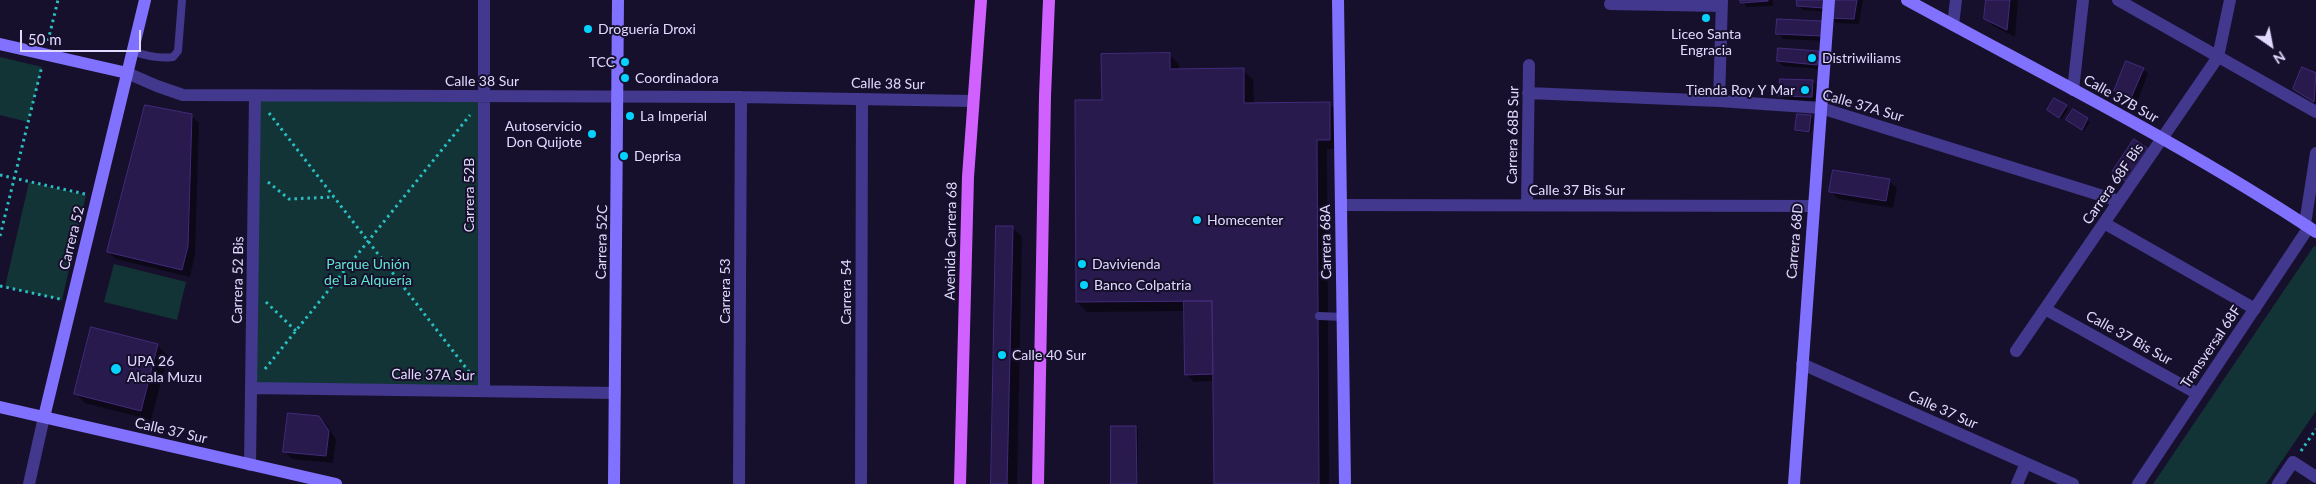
<!DOCTYPE html>
<meta charset="utf-8">
<style>
body{margin:0}
#map{position:relative;width:2316px;height:484px;overflow:hidden;background:#17102c;font-family:Lato,sans-serif}
canvas{display:block}
.north{position:absolute;left:2246px;top:20px;width:50px;height:50px;-webkit-text-stroke:4px #17102c;paint-order:stroke;rotate:147deg;font-size:14px;font-weight:700;line-height:20px;text-align:center;color:#e1daff}
.north::after{content:'';display:block;margin:auto;width:18px;height:22px;background:#e1daff;clip-path:polygon(50% 0,100% 100%,50% 72%,0 100%)}
.scale{position:absolute;left:20px;top:30px;width:121px;height:22px;box-sizing:border-box;border:2px solid #e1daff;border-top:0;padding-left:6px;font-size:15px;line-height:18px;white-space:nowrap;color:#e1daff;-webkit-text-stroke:4px #17102c;paint-order:stroke}
</style>
<div id="map">
<canvas width="2316" height="484"></canvas>
<div class="north">N</div>
<div class="scale">50 m</div>
</div>
<script>
const c = document.querySelector('canvas').getContext('2d');
c.lineJoin = 'round';
function fill(path, color) { c.fillStyle = color; c.fill(path, 'evenodd'); }
function trace(path, color, width, dash) { c.strokeStyle = color; c.lineWidth = width; c.lineCap = dash ? 'butt' : 'round'; c.setLineDash(dash || []); c.stroke(path); }
function write(font, color, halo, rows, align = 'center') {
  c.font = font + ' Lato,sans-serif'; c.lineWidth = 4; c.setLineDash([]); c.textBaseline = 'middle'; c.strokeStyle = halo; c.fillStyle = color; for (const [text, x, y, turn = 0] of rows) {
    c.save(); c.translate(x, y); c.rotate((+turn || 0) * Math.PI / 180); c.textAlign = isNaN(turn) ? turn : align; if (halo) c.strokeText(text, 0, 0); c.fillText(text, 0, 0); c.restore();
  }
}
const green = new Path2D(`
 M 0,57 L 42,67 L 28,122 L 0,115 Z
 M 258,99 L 480,101 L 482,388 L 253,385 Z
 M 29,182 L 86,195 L 62,300 L 5,287 Z
 M 2314,246 L 2316,247 L 2316,411 L 2266,484 L 2153,484 Z
 M 114,264 L 186,282 L 177,320 L 104,302 Z`);
const shadow = new Path2D(`
 M 1742,0 L 1773,0 L 1773,6 L 1747,7 Z
 M 1798,0 L 1829,0 L 1828,12 L 1803,10 L 1798,5 Z
 M 1833,0 L 1863,0 L 1859,24 L 1836,23 L 1831,17 Z
 M 1987,0 L 2018,0 L 2015,37 L 1993,26 L 1985,18 Z
 M 1822,22 L 1826,41 L 1783,39 L 1778,33 Z
 M 1818,53 L 1823,58 L 1822,69 L 1783,66 L 1778,61 Z
 M 1169,54 L 1179,64 L 1179,70 L 1243,70 L 1253,80 L 1254,104 L 1329,104 L 1339,113 L 1339,149 L 1327,149 L 1329,484 L 1215,484 L 1214,381 L 1194,382 L 1186,374 L 1185,311 L 1087,312 L 1077,302 L 1103,101 Z
 M 2143,69 L 2148,74 L 2137,102 L 2121,96 L 2116,91 Z
 M 2302,69 L 2316,74 L 2316,104 L 2295,89 Z
 M 1812,81 L 1818,86 L 1817,102 L 1786,101 L 1781,96 Z
 M 2066,106 L 2068,109 L 2062,119 L 2050,112 Z
 M 2073,111 L 2090,122 L 2084,131 L 2070,122 Z
 M 191,116 L 199,123 L 195,254 L 190,277 L 116,259 L 108,252 Z
 M 1811,117 L 1813,119 L 1811,133 L 1799,132 L 1797,130 Z
 M 1889,181 L 1897,188 L 1893,208 L 1838,199 L 1831,192 Z
 M 1012,227 L 1022,237 L 1017,484 L 992,484 Z
 M 92,329 L 158,346 L 168,356 L 151,420 L 85,403 L 75,393 Z
 M 319,417 L 327,425 L 336,440 L 333,463 L 292,459 L 285,451 Z
 M 1136,427 L 1138,430 L 1138,484 L 1112,484 Z`);
const building = new Path2D(`
 M 1740,0 L 1768,0 L 1768,1 L 1741,3 Z
 M 1797,0 L 1824,0 L 1823,8 L 1797,6 Z
 M 1832,0 L 1857,0 L 1854,19 L 1830,18 Z
 M 1986,0 L 2010,0 L 2007,30 L 1984,19 Z
 M 1777,19 L 1822,21 L 1822,36 L 1776,34 Z
 M 1778,48 L 1819,51 L 1817,65 L 1777,61 Z
 M 1170,53 L 1170,69 L 1244,68 L 1244,103 L 1330,102 L 1330,140 L 1317,140 L 1319,484 L 1214,484 L 1212,301 L 1076,302 L 1075,100 L 1102,100 L 1101,54 Z
 M 2126,61 L 2144,68 L 2131,98 L 2114,91 Z
 M 2302,67 L 2316,73 L 2314,102 L 2293,89 Z
 M 1780,79 L 1813,80 L 1812,97 L 1779,96 Z
 M 2054,98 L 2067,105 L 2059,118 L 2047,110 Z
 M 145,105 L 192,114 L 188,246 L 182,270 L 107,252 Z
 M 2073,109 L 2088,118 L 2082,130 L 2066,120 Z
 M 1797,114 L 1811,115 L 1809,132 L 1795,130 Z
 M 2134,139 L 2147,148 L 2149,154 L 2130,184 L 2112,172 Z
 M 1833,170 L 1890,179 L 1886,201 L 1829,192 Z
 M 996,226 L 1013,226 L 1007,484 L 991,484 Z
 M 1184,301 L 1212,301 L 1213,374 L 1185,375 Z
 M 91,327 L 158,344 L 141,411 L 74,394 Z
 M 288,413 L 319,416 L 329,431 L 326,456 L 283,452 Z
 M 1111,426 L 1136,426 L 1137,484 L 1111,484 Z`);
const path = new Path2D(`
 M 48,41 L 58,0
 M 269,113 L 470,373
 M 0,175 L 85,194
 M 268,182 L 289,199 L 334,197
 M 0,236 L 42,66
 M 0,286 L 60,299
 M 266,302 L 296,331
 M 265,369 L 470,115
 M 2301,451 L 2316,429`);
const lane = new Path2D(`
 M 132,51 C 146,56 159,59 173,57 L 178,51 L 182,0
 M 1319,316 L 1343,317`);
const street = new Path2D(`
 M 484,0 L 484,391
 M 2118,0 L 2316,112
 M 1610,4 L 1722,6
 M 1953,25 L 1956,0
 M 127,73 L 157,86 L 183,95 L 741,97 L 972,101
 M 2073,90 L 2083,0
 M 1528,93 L 1719,101 L 1821,108 L 2119,201
 M 1719,101 L 1722,0
 M 1341,205 L 1813,206
 M 1527,205 L 1529,65
 M 2104,223 L 2255,309
 M 2305,224 L 2316,153
 M 2045,309 L 2198,394
 M 2016,351 L 2218,57 L 2230,0
 M 1802,364 L 2073,484
 M 251,388 L 615,393
 M 250,465 L 255,96
 M 29,484 L 44,417
 M 739,484 L 741,97
 M 861,484 L 862,99
 M 2017,484 L 2026,463
 M 2138,484 L 2309,227
 M 2278,484 L 2293,462 L 2316,477`);
const secondary = new Path2D(`
 M 1338,0 L 1345,484
 M 1907,0 C 2044,75 2185,145 2316,232
 M 0,44 L 127,73
 M 0,407 L 336,484
 M 44,417 L 145,0
 M 614,484 L 618,0
 M 1794,484 L 1829,0`);
const primary = new Path2D(`
 M 960,484 L 968,177 L 981,0
 M 1038,484 L 1045,96 L 1049,0`);
const markers = [
 [1706,18,5,"#06d2ff"],
 [588,29,5,"#06d2ff"],
 [1812,58,5,"#06d2ff"],
 [625,62,5,"#06d2ff"],
 [625,78,5,"#06d2ff"],
 [1805,90,5,"#06d2ff"],
 [630,116,5,"#06d2ff"],
 [592,134,5,"#06d2ff"],
 [624,156,5,"#06d2ff"],
 [1197,220,5,"#06d2ff"],
 [1082,264,5,"#06d2ff"],
 [1084,285,5,"#06d2ff"],
 [1002,355,5,"#06d2ff"],
 [116,369,6,"#06d2ff"]
];
const poiNames = [
 ["Droguería Droxi",598,29],
 ["Liceo Santa",1706,34,"center"],
 ["Engracia",1706,50,"center"],
 ["Distriwiliams",1822,58],
 ["TCC",615,62,"right"],
 ["Coordinadora",635,78],
 ["Tienda Roy Y Mar",1795,90,"right"],
 ["La Imperial",640,116],
 ["Autoservicio",582,126,"right"],
 ["Don Quijote",582,142,"right"],
 ["Deprisa",634,156],
 ["Homecenter",1207,220],
 ["Davivienda",1092,264],
 ["Banco Colpatria",1094,285],
 ["Calle 40 Sur",1012,355],
 ["UPA 26",127,361],
 ["Alcala Muzu",127,377]
];
const streetNames = [
 ["Calle 38 Sur",482,81],
 ["Calle 38 Sur",888,84,1],
 ["Calle 37B Sur",2121,99,29],
 ["Calle 37A Sur",1863,106,16],
 ["Carrera 68B Sur",1513,135,-89],
 ["Carrera 68F Bis",2113,184,-55],
 ["Calle 37 Bis Sur",1577,190],
 ["Carrera 52B",469,195,-90],
 ["Carrera 52",72,238,-76],
 ["Avenida Carrera 68",951,241,-89],
 ["Carrera 68D",1795,241,-85],
 ["Carrera 52C",602,242,-89],
 ["Carrera 68A",1326,242,-91],
 ["Carrera 52 Bis",238,280,-89],
 ["Carrera 53",725,291,-90],
 ["Carrera 54",846,292,-90],
 ["Calle 37 Bis Sur",2129,338,29],
 ["Transversal 68F",2211,347,-56],
 ["Calle 37A Sur",433,375,1],
 ["Calle 37 Sur",1943,410,24],
 ["Calle 37 Sur",171,431,13]
];
const parkNames = [
 ["Parque Unión",368,264],
 ["de La Alquería",368,280]
];
fill(green, '#123436');
fill(shadow, '#0007');
fill(building, '#291a4e');
trace(building, '#422b7b', 1);
trace(path, '#2ac0c3', 3, [2.5, 4]);
trace(lane, '#42388d', 8);
trace(street, '#42388d', 12);
trace(secondary, '#8071ff', 12);
trace(primary, '#d161ff', 12);
for (const [x, y, r, color] of markers) { const dot = new Path2D(); dot.arc(x, y, r, 0, 2 * Math.PI); c.fillStyle = color; c.fill(dot); trace(dot, '#17102c', 2); }
write('14px', '#e1daff', '#17102c', poiNames, 'left');
write('14px', '#e1daff', '#17102c', streetNames);
write('14px', '#5ee7d0', '#17102c', parkNames);
</script>
